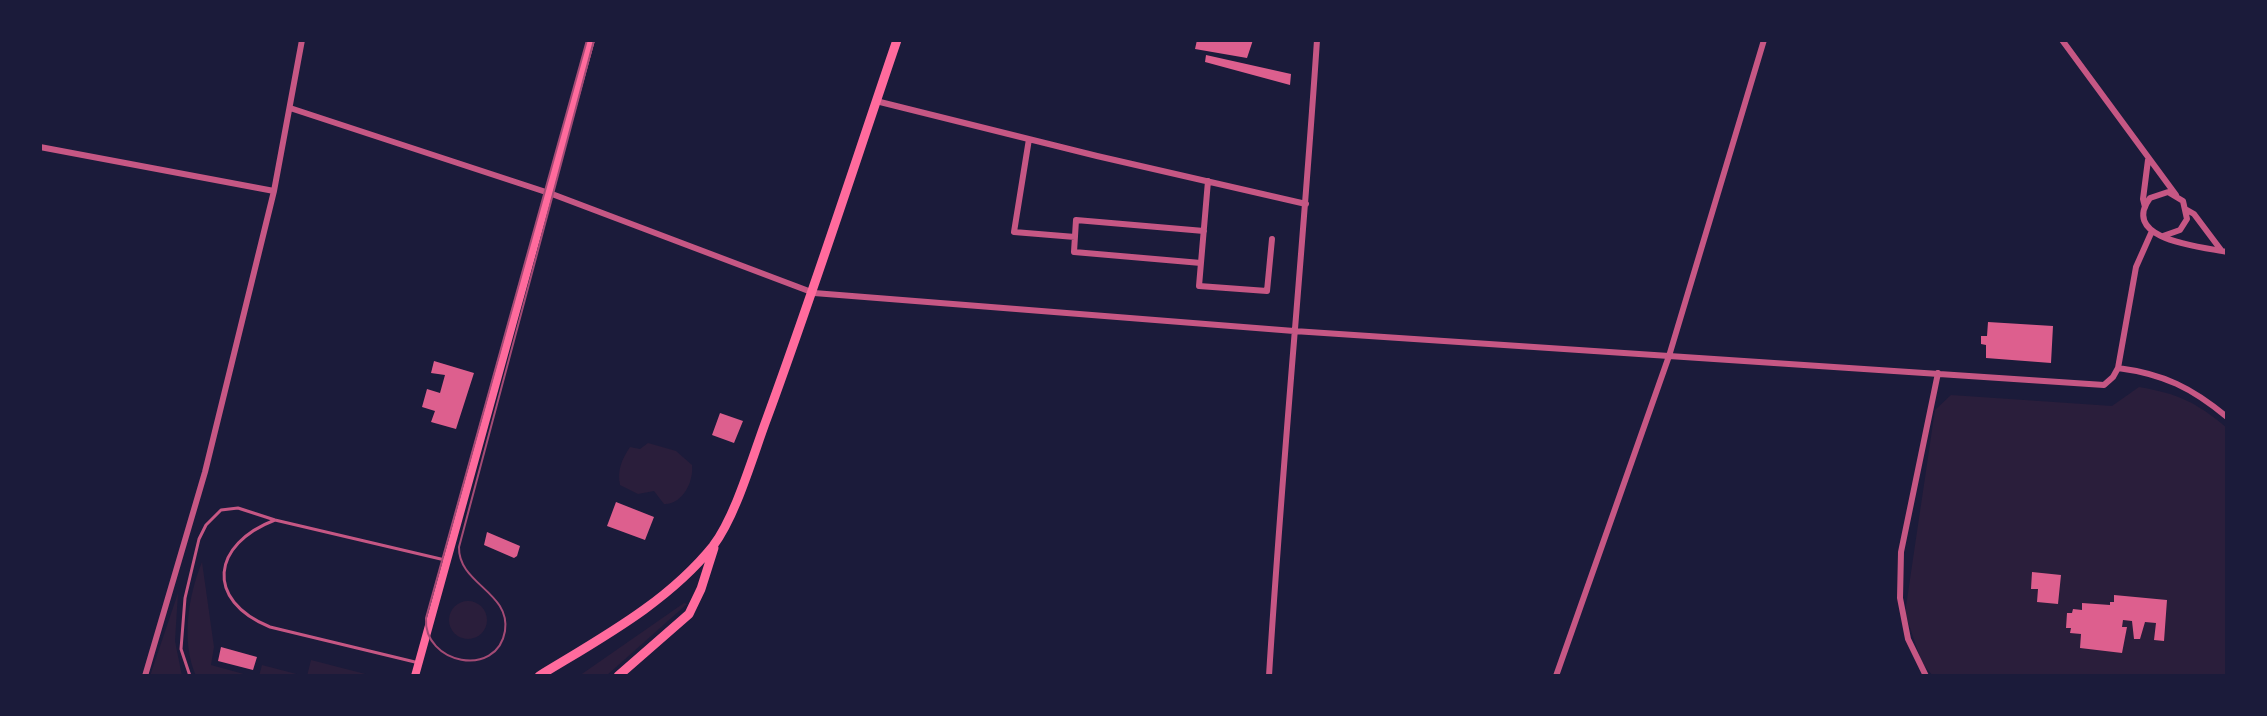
<!DOCTYPE html>
<style>
body{margin:0}
#map{position:relative;width:2267px;height:716px;overflow:hidden;background:#1b1b3a;font-family:"Open Sans",sans-serif}
canvas{display:block}
.frame{position:absolute;inset:0;border:42px solid #1b1b3a;pointer-events:none}
</style>
<div id="map">
<canvas width="2267" height="716"></canvas>
<div class="frame"></div>
</div>
<script>
const c = document.querySelector('canvas').getContext('2d');
c.lineJoin = 'round';
function fill(path, color) { c.fillStyle = color; c.fill(path, 'evenodd'); }
function trace(path, color, width, dash) { c.strokeStyle = color; c.lineWidth = width; c.lineCap = dash ? 'butt' : 'round'; c.setLineDash(dash || []); c.stroke(path); }
const green = new Path2D(`
 M 2139,387 C 2179,394 2196,402 2227,428 L 2227,676 L 1933,676 L 1922,663 L 1905,613 L 1935,410 L 1951,395 L 2112,406 Z
 M 648,443 L 676,451 L 692,465 C 694,482 682,505 664,504 L 654,491 L 638,494 L 620,485 C 617,470 622,459 630,447 L 640,449 Z
 M 202,562 L 214,647 L 211,665 L 251,676 L 196,676 C 181,642 188,596 202,562 Z
 M 178,593 L 175,641 L 182,676 L 150,676 Z
 M449 620a19 19 0 1 1 38 0a19 19 0 1 1-38 0Z
 M 684,603 L 687,604 L 606,676 L 579,676 Z
 M 311,660 L 373,676 L 307,676 Z
 M 262,665 L 304,676 L 259,676 Z`);
const building = new Path2D(`
 M 1197,40 L 1253,40 L 1247,58 L 1195,49 Z
 M 1206,55 L 1291,74 L 1290,85 L 1205,62 Z
 M 1988,322 L 2053,326 L 2051,363 L 1986,358 L 1986,345 L 1981,344 L 1981,336 L 1987,336 Z
 M 434,361 L 474,373 L 456,429 L 431,422 L 435,411 L 422,407 L 427,389 L 440,393 L 445,375 L 431,373 Z
 M 720,413 L 743,421 L 734,443 L 712,435 Z
 M 616,502 L 654,517 L 645,540 L 607,526 Z
 M 487,532 L 520,546 L 517,556 L 514,558 L 484,545 Z
 M 2032,572 L 2061,575 L 2058,604 L 2037,602 L 2038,589 L 2031,589 Z
 M 2114,595 L 2167,600 L 2164,641 L 2154,640 L 2156,623 L 2145,622 L 2140,639 L 2134,639 L 2132,621 L 2123,620 L 2122,627 L 2127,627 L 2122,653 L 2080,648 L 2081,634 L 2070,633 L 2071,628 L 2066,628 L 2067,613 L 2072,613 L 2073,609 L 2082,610 L 2082,603 L 2110,605 L 2110,602 L 2114,602 Z
 M 221,647 L 257,657 L 253,670 L 218,661 Z`);
const service = new Path2D(`
 M 275,520 C 212,544 204,600 270,627 L 415,662
 M 190,676 L 181,649 L 185,598 L 199,539 L 206,525 L 221,510 L 238,508 L 275,520 L 445,560`);
const minor = new Path2D(`
 M 2062,40 L 2176,195
 M 876,101 L 1097,156 L 1306,204
 M 290,108 L 552,194 L 814,293 L 1294,331 L 2104,385 L 2113,377 L 2118,368 L 2136,267 L 2152,231
 M 1029,139 L 1014,232 L 1075,237
 M 40,147 L 274,191
 M 1208,181 L 1199,286 L 1267,291 L 1272,239
 M 2145,207 L 2143,199 L 2148,160
 M 2187,210 L 2194,214 L 2221,250
 M 2163,236 L 2180,230 L 2187,219 L 2183,201 L 2168,192 L 2150,198 C 2119,240 2203,247 2227,252
 M 1201,263 L 1074,252 L 1076,220 L 1204,231
 M 2118,368 C 2164,374 2192,388 2227,417
 M 145,676 L 205,472 L 274,191 L 302,40
 M 1269,676 C 1282,464 1303,252 1317,40
 M 1556,676 L 1669,356 L 1764,40
 M 1926,676 L 1908,639 L 1900,598 L 1901,552 L 1938,373`);
const secondary = new Path2D(`
 M 415,676 L 591,40`);
const primary = new Path2D(`
 M 539,676 C 601,638 667,603 713,546 C 736,516 753,455 767,418 C 813,293 854,166 897,40
 M 618,676 L 689,614 L 701,589 L 714,548`);
const tram = new Path2D(`
 M 587,40 L 426,618 C 423,664 497,679 505,631 C 511,592 458,584 459,547 L 594,40`);
fill(green, '#2a1e3b');
fill(building, '#dd5f8e');
trace(service, '#c65784', 3);
trace(minor, '#c65784', 6);
trace(secondary, '#ff6b9d', 8);
trace(primary, '#ff6b9d', 9);
trace(tram, '#a44b75', 2);
</script>
